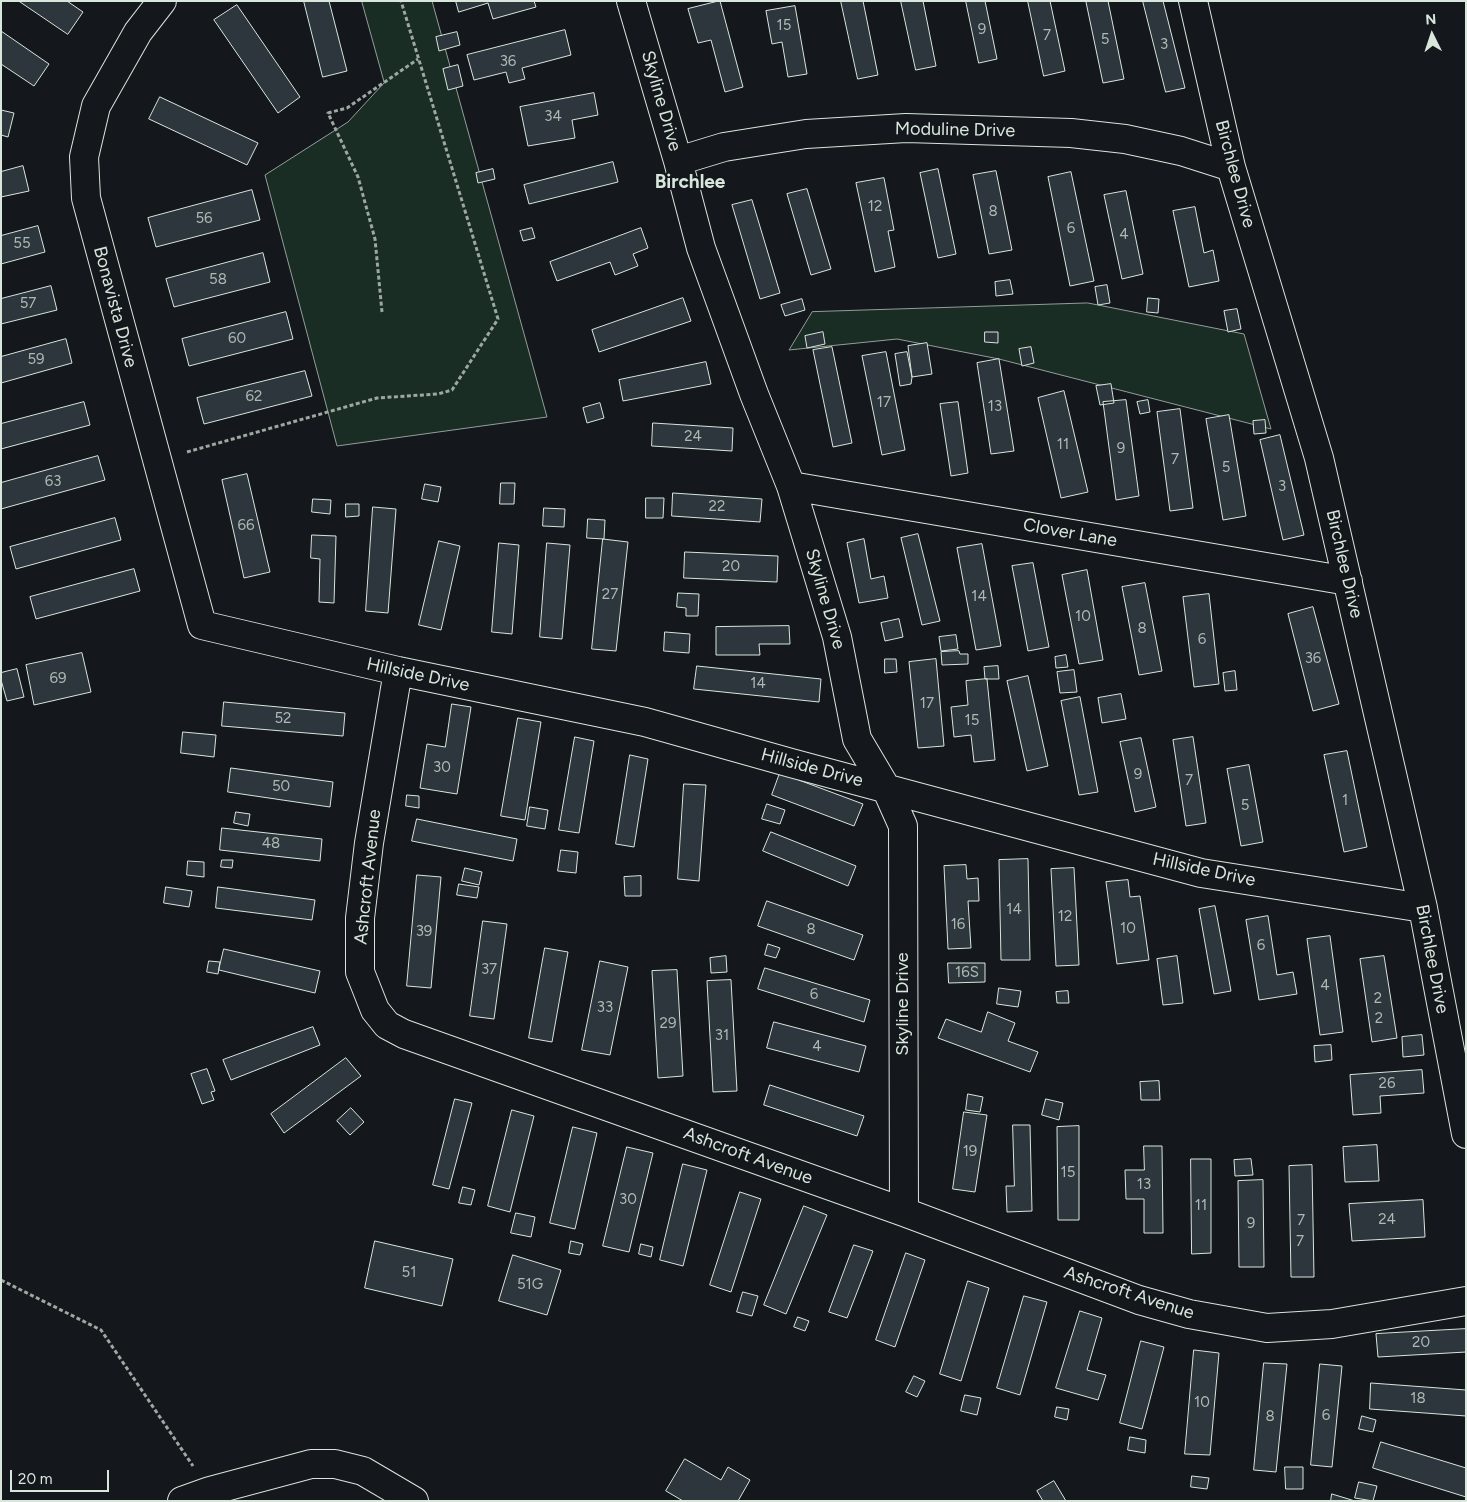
<!DOCTYPE html>
<style>
body{margin:0}
#map{position:relative;width:1467px;height:1502px;overflow:hidden;background:#14181c;font-family:Figtree,sans-serif}
canvas{display:block}
.frame{position:absolute;inset:0;border:2px solid #d8e6dc;pointer-events:none}
.north{position:absolute;left:1407px;top:10px;width:50px;height:50px;-webkit-text-stroke:4px #14181c;paint-order:stroke;rotate:356deg;font-size:14px;font-weight:700;line-height:20px;text-align:center;color:#d8e6dc}
.north::after{content:'';display:block;margin:auto;width:18px;height:22px;background:#d8e6dc;clip-path:polygon(50% 0,100% 100%,50% 72%,0 100%)}
.scale{position:absolute;left:10px;top:1470px;width:99px;height:22px;box-sizing:border-box;border:2px solid #d8e6dc;border-top:0;padding-left:6px;font-size:15px;line-height:18px;white-space:nowrap;color:#d8e6dc;-webkit-text-stroke:4px #14181c;paint-order:stroke}
</style>
<div id="map">
<canvas width="1467" height="1502"></canvas>
<div class="frame"></div>
<div class="north">N</div>
<div class="scale">20 m</div>
</div>
<script>
const c = document.querySelector('canvas').getContext('2d');
c.lineJoin = 'round';
function fill(path, color) { c.fillStyle = color; c.fill(path, 'evenodd'); }
function trace(path, color, width, dash) { c.strokeStyle = color; c.lineWidth = width; c.lineCap = dash ? 'butt' : 'round'; c.setLineDash(dash || []); c.stroke(path); }
function write(font, color, halo, rows, align = 'center') {
  c.font = font + ' Figtree,sans-serif'; c.lineWidth = 4; c.setLineDash([]); c.textBaseline = 'middle'; c.strokeStyle = halo; c.fillStyle = color; for (const [text, x, y, turn = 0] of rows) {
    c.save(); c.translate(x, y); c.rotate((+turn || 0) * Math.PI / 180); c.textAlign = isNaN(turn) ? turn : align; if (halo) c.strokeText(text, 0, 0); c.fillText(text, 0, 0); c.restore();
  }
}
const green = new Path2D(`
 M 362,1 L 432,1 L 547,417 L 337,446 L 265,175 L 348,122 L 384,83 Z
 M 1088,303 L 1244,334 L 1271,429 L 999,359 L 897,339 L 789,350 L 812,312 Z`);
const building = new Path2D(`
 M 19,1 L 67,1 L 83,12 L 68,34 Z
 M 304,1 L 329,1 L 347,71 L 323,77 Z
 M 456,1 L 534,1 L 536,7 L 493,19 L 488,3 L 459,12 Z
 M 720,1 L 743,87 L 725,92 L 711,40 L 698,43 L 688,9 Z
 M 841,1 L 863,1 L 878,75 L 858,79 Z
 M 901,1 L 923,1 L 936,66 L 916,70 Z
 M 966,1 L 985,1 L 997,59 L 979,63 Z
 M 1028,1 L 1050,1 L 1065,71 L 1044,76 Z
 M 1091,1 L 1108,1 L 1124,79 L 1103,83 L 1086,2 Z
 M 1143,1 L 1163,1 L 1185,88 L 1166,92 Z
 M 237,5 L 300,97 L 278,113 L 214,20 Z
 M 795,6 L 807,74 L 788,77 L 782,42 L 772,44 L 766,11 Z
 M 565,30 L 571,55 L 522,68 L 525,79 L 509,83 L 506,72 L 474,80 L 467,55 Z
 M 1,31 L 49,64 L 34,86 L 1,64 Z
 M 457,32 L 460,45 L 439,51 L 436,37 Z
 M 458,65 L 463,86 L 448,90 L 443,69 Z
 M 594,93 L 598,115 L 572,120 L 575,138 L 528,146 L 520,107 Z
 M 160,97 L 258,143 L 247,165 L 149,119 Z
 M 1,110 L 14,113 L 8,137 L 1,135 Z
 M 613,162 L 618,182 L 529,204 L 524,185 Z
 M 23,166 L 29,191 L 1,197 L 1,172 Z
 M 493,169 L 495,179 L 478,183 L 476,173 Z
 M 938,169 L 956,254 L 938,258 L 920,173 Z
 M 996,171 L 1012,250 L 989,254 L 973,175 Z
 M 1071,172 L 1094,281 L 1070,286 L 1048,177 Z
 M 884,178 L 894,230 L 888,231 L 895,267 L 875,272 L 856,183 Z
 M 807,189 L 831,269 L 811,275 L 787,194 Z
 M 252,190 L 260,220 L 156,247 L 148,218 Z
 M 1126,191 L 1143,274 L 1122,279 L 1104,195 Z
 M 752,200 L 780,293 L 760,299 L 732,205 Z
 M 1195,207 L 1204,253 L 1213,250 L 1219,281 L 1189,287 L 1173,211 Z
 M 38,226 L 45,252 L 1,264 L 1,236 Z
 M 532,228 L 535,238 L 523,241 L 520,231 Z
 M 641,228 L 648,248 L 633,254 L 638,266 L 615,275 L 610,262 L 557,281 L 550,262 Z
 M 263,253 L 270,282 L 174,307 L 166,279 Z
 M 1010,280 L 1013,294 L 996,296 L 995,282 Z
 M 1107,285 L 1110,303 L 1098,305 L 1095,287 Z
 M 51,286 L 57,310 L 1,324 L 1,299 Z
 M 683,298 L 691,321 L 599,352 L 592,330 Z
 M 1148,298 L 1159,299 L 1158,313 L 1147,312 Z
 M 802,299 L 805,310 L 785,316 L 781,305 Z
 M 1237,309 L 1241,329 L 1228,332 L 1224,311 Z
 M 286,312 L 293,339 L 189,366 L 182,339 Z
 M 823,332 L 825,344 L 807,348 L 805,336 Z
 M 985,332 L 998,332 L 998,343 L 985,342 Z
 M 66,339 L 72,363 L 1,383 L 1,357 Z
 M 927,343 L 932,374 L 912,377 L 908,346 Z
 M 832,347 L 852,443 L 833,447 L 813,350 Z
 M 1031,347 L 1034,363 L 1022,366 L 1019,349 Z
 M 886,352 L 905,450 L 882,455 L 862,356 Z
 M 907,352 L 912,377 L 911,384 L 900,386 L 895,354 Z
 M 999,359 L 1014,451 L 991,454 L 977,363 Z
 M 706,362 L 711,384 L 623,401 L 619,380 Z
 M 305,371 L 312,396 L 204,424 L 197,398 Z
 M 1111,384 L 1114,403 L 1100,405 L 1096,386 Z
 M 1064,391 L 1088,492 L 1061,498 L 1038,398 Z
 M 1126,400 L 1139,496 L 1116,500 L 1103,402 Z
 M 1148,400 L 1150,412 L 1140,414 L 1137,402 Z
 M 84,402 L 90,425 L 1,449 L 1,424 Z
 M 958,402 L 968,473 L 951,476 L 940,404 Z
 M 600,403 L 604,418 L 587,423 L 583,408 Z
 M 1180,409 L 1193,508 L 1170,511 L 1157,412 Z
 M 1229,415 L 1246,516 L 1223,520 L 1206,419 Z
 M 1265,420 L 1266,433 L 1254,434 L 1253,421 Z
 M 653,423 L 733,428 L 732,451 L 652,446 Z
 M 1280,435 L 1304,535 L 1283,540 L 1260,440 Z
 M 98,456 L 105,480 L 1,509 L 1,483 Z
 M 247,474 L 270,572 L 244,578 L 222,480 Z
 M 501,483 L 515,483 L 514,504 L 500,504 Z
 M 425,484 L 441,487 L 438,502 L 422,499 Z
 M 673,493 L 762,499 L 760,522 L 672,516 Z
 M 646,498 L 664,498 L 663,518 L 646,518 Z
 M 313,499 L 331,500 L 330,514 L 312,512 Z
 M 346,504 L 359,504 L 359,516 L 346,517 Z
 M 373,507 L 396,509 L 388,613 L 366,611 Z
 M 544,508 L 565,509 L 564,527 L 543,526 Z
 M 115,518 L 121,540 L 16,569 L 10,547 Z
 M 588,519 L 605,520 L 604,539 L 587,538 Z
 M 918,534 L 940,621 L 922,625 L 901,538 Z
 M 312,535 L 336,536 L 334,603 L 319,602 L 320,559 L 311,558 Z
 M 603,539 L 628,542 L 616,651 L 592,649 Z
 M 864,539 L 871,579 L 884,576 L 888,598 L 859,603 L 847,543 Z
 M 439,541 L 460,546 L 441,630 L 419,625 Z
 M 499,543 L 519,545 L 512,634 L 492,632 Z
 M 547,543 L 570,545 L 562,639 L 540,637 Z
 M 982,544 L 1001,646 L 976,650 L 957,548 Z
 M 685,552 L 778,556 L 777,582 L 684,578 Z
 M 1033,563 L 1049,647 L 1028,651 L 1012,566 Z
 M 134,569 L 140,591 L 36,619 L 30,597 Z
 M 1087,570 L 1103,660 L 1079,664 L 1062,575 Z
 M 1145,583 L 1162,671 L 1139,675 L 1122,587 Z
 M 678,593 L 699,594 L 698,616 L 686,616 L 686,608 L 677,607 Z
 M 1209,594 L 1219,684 L 1194,687 L 1183,597 Z
 M 1313,607 L 1339,704 L 1313,711 L 1288,614 Z
 M 899,619 L 903,637 L 885,641 L 881,623 Z
 M 789,626 L 790,644 L 759,644 L 760,655 L 716,655 L 716,627 Z
 M 665,632 L 690,634 L 689,653 L 664,651 Z
 M 956,635 L 958,649 L 941,651 L 939,637 Z
 M 959,651 L 960,654 L 968,654 L 968,664 L 942,665 L 941,652 Z
 M 82,653 L 91,692 L 34,705 L 26,665 Z
 M 1066,655 L 1068,667 L 1056,668 L 1055,657 Z
 M 885,659 L 896,659 L 897,672 L 885,673 Z
 M 936,659 L 944,746 L 918,748 L 909,662 Z
 M 697,666 L 821,679 L 819,702 L 694,689 Z
 M 998,666 L 999,679 L 985,679 L 984,667 Z
 M 17,669 L 24,697 L 7,701 L 1,680 L 1,673 Z
 M 1074,670 L 1077,692 L 1060,693 L 1057,672 Z
 M 1235,671 L 1237,690 L 1225,691 L 1223,673 Z
 M 1028,676 L 1048,766 L 1027,771 L 1007,681 Z
 M 987,679 L 995,760 L 974,762 L 971,735 L 954,737 L 951,707 L 968,705 L 966,681 Z
 M 1121,694 L 1126,719 L 1102,723 L 1098,698 Z
 M 1080,697 L 1098,792 L 1079,795 L 1061,701 Z
 M 224,702 L 345,713 L 343,736 L 222,726 Z
 M 452,704 L 471,707 L 457,794 L 420,788 L 427,744 L 445,747 Z
 M 518,718 L 541,722 L 525,820 L 501,816 Z
 M 183,732 L 216,735 L 214,757 L 181,753 Z
 M 575,737 L 594,741 L 579,833 L 559,830 Z
 M 1193,737 L 1206,823 L 1186,826 L 1173,740 Z
 M 1141,738 L 1156,807 L 1135,812 L 1120,742 Z
 M 1347,751 L 1367,847 L 1344,852 L 1324,755 Z
 M 630,755 L 648,759 L 634,847 L 616,844 Z
 M 1249,765 L 1263,842 L 1241,846 L 1227,769 Z
 M 231,768 L 333,782 L 330,807 L 228,792 Z
 M 780,773 L 863,804 L 854,826 L 772,795 Z
 M 684,784 L 706,785 L 699,881 L 678,879 Z
 M 407,795 L 419,796 L 419,808 L 406,806 Z
 M 767,804 L 785,810 L 780,824 L 762,819 Z
 M 530,807 L 548,810 L 545,829 L 527,826 Z
 M 236,812 L 250,814 L 248,826 L 234,823 Z
 M 417,819 L 517,839 L 513,861 L 412,841 Z
 M 222,828 L 322,839 L 320,861 L 220,850 Z
 M 771,832 L 856,866 L 848,886 L 763,851 Z
 M 561,850 L 578,852 L 576,873 L 558,871 Z
 M 1028,859 L 1030,960 L 1001,960 L 999,860 Z
 M 222,860 L 233,860 L 232,868 L 221,867 Z
 M 188,861 L 204,862 L 204,877 L 187,875 Z
 M 966,865 L 967,879 L 978,878 L 979,901 L 968,901 L 971,948 L 948,949 L 944,866 Z
 M 465,868 L 482,872 L 479,885 L 462,881 Z
 M 1074,868 L 1079,965 L 1056,966 L 1051,869 Z
 M 417,875 L 441,877 L 431,988 L 407,986 Z
 M 641,876 L 641,896 L 625,896 L 624,877 Z
 M 1128,880 L 1130,897 L 1140,896 L 1149,960 L 1117,964 L 1106,882 Z
 M 459,884 L 479,887 L 477,898 L 457,895 Z
 M 166,887 L 192,891 L 189,907 L 164,903 Z
 M 218,887 L 315,900 L 312,920 L 216,908 Z
 M 767,901 L 863,935 L 854,960 L 758,926 Z
 M 1215,906 L 1231,991 L 1214,994 L 1199,909 Z
 M 1268,916 L 1277,975 L 1293,972 L 1297,994 L 1259,1000 L 1246,920 Z
 M 483,921 L 507,924 L 494,1019 L 470,1016 Z
 M 1330,936 L 1343,1032 L 1320,1035 L 1307,939 Z
 M 768,944 L 780,948 L 776,958 L 765,955 Z
 M 545,948 L 568,952 L 552,1042 L 529,1038 Z
 M 224,949 L 320,971 L 315,993 L 219,970 Z
 M 726,956 L 727,972 L 711,973 L 710,958 Z
 M 1177,956 L 1183,1003 L 1163,1005 L 1157,959 Z
 M 1384,956 L 1397,1038 L 1372,1042 L 1360,959 Z
 M 209,961 L 220,962 L 218,974 L 207,972 Z
 M 600,961 L 628,967 L 610,1055 L 582,1050 Z
 M 948,963 L 985,963 L 985,982 L 949,983 Z
 M 765,968 L 870,1000 L 864,1022 L 758,989 Z
 M 677,970 L 683,1076 L 658,1078 L 652,971 Z
 M 731,980 L 737,1091 L 713,1092 L 707,981 Z
 M 999,988 L 1021,991 L 1018,1007 L 997,1004 Z
 M 1068,991 L 1069,1003 L 1057,1003 L 1056,992 Z
 M 988,1012 L 1015,1023 L 1008,1041 L 1038,1052 L 1030,1072 L 938,1038 L 946,1019 L 981,1032 Z
 M 774,1022 L 866,1046 L 859,1072 L 767,1048 Z
 M 313,1027 L 320,1045 L 231,1080 L 223,1060 Z
 M 1422,1035 L 1424,1055 L 1403,1057 L 1402,1037 Z
 M 1331,1045 L 1332,1060 L 1315,1062 L 1314,1046 Z
 M 346,1058 L 361,1076 L 284,1133 L 271,1114 Z
 M 207,1069 L 215,1091 L 211,1092 L 214,1100 L 202,1104 L 191,1074 Z
 M 1422,1070 L 1424,1093 L 1380,1096 L 1381,1113 L 1353,1115 L 1350,1075 Z
 M 1159,1081 L 1160,1100 L 1141,1100 L 1140,1082 Z
 M 770,1085 L 864,1116 L 857,1136 L 764,1105 Z
 M 968,1094 L 983,1097 L 980,1112 L 966,1110 Z
 M 455,1099 L 472,1103 L 449,1189 L 433,1185 Z
 M 1046,1099 L 1063,1103 L 1059,1120 L 1042,1115 Z
 M 351,1108 L 364,1122 L 350,1135 L 337,1121 Z
 M 512,1110 L 534,1116 L 510,1212 L 488,1206 Z
 M 964,1112 L 987,1115 L 975,1192 L 953,1189 Z
 M 1013,1125 L 1030,1125 L 1032,1211 L 1007,1212 L 1006,1186 L 1014,1186 Z
 M 1079,1126 L 1079,1220 L 1058,1220 L 1057,1127 Z
 M 573,1127 L 597,1133 L 575,1229 L 550,1223 Z
 M 1377,1145 L 1379,1181 L 1345,1182 L 1343,1147 Z
 M 1144,1146 L 1162,1146 L 1163,1233 L 1144,1233 L 1144,1199 L 1126,1199 L 1125,1170 L 1144,1170 Z
 M 627,1147 L 653,1153 L 629,1252 L 603,1246 Z
 M 1191,1159 L 1211,1159 L 1211,1253 L 1192,1254 Z
 M 1251,1159 L 1253,1175 L 1235,1176 L 1234,1160 Z
 M 683,1164 L 707,1170 L 683,1266 L 660,1260 Z
 M 1312,1165 L 1314,1277 L 1291,1277 L 1289,1166 Z
 M 1263,1180 L 1264,1267 L 1239,1267 L 1238,1181 Z
 M 463,1187 L 475,1190 L 471,1205 L 459,1203 Z
 M 740,1192 L 761,1199 L 731,1292 L 710,1285 Z
 M 1423,1200 L 1425,1237 L 1352,1241 L 1349,1204 Z
 M 804,1206 L 827,1215 L 786,1314 L 764,1305 Z
 M 516,1213 L 535,1217 L 531,1237 L 511,1233 Z
 M 375,1241 L 453,1259 L 442,1306 L 365,1288 Z
 M 571,1241 L 583,1244 L 580,1255 L 569,1253 Z
 M 641,1244 L 653,1247 L 651,1257 L 639,1254 Z
 M 854,1245 L 873,1251 L 847,1318 L 829,1312 Z
 M 906,1253 L 925,1260 L 895,1347 L 876,1340 Z
 M 513,1255 L 561,1270 L 547,1315 L 499,1301 Z
 M 968,1281 L 989,1288 L 961,1381 L 940,1374 Z
 M 743,1292 L 758,1296 L 752,1316 L 737,1312 Z
 M 1024,1296 L 1047,1302 L 1020,1395 L 997,1388 Z
 M 1080,1311 L 1102,1318 L 1087,1370 L 1106,1375 L 1098,1400 L 1056,1388 Z
 M 798,1317 L 809,1321 L 805,1331 L 794,1327 Z
 M 1466,1329 L 1466,1352 L 1378,1357 L 1376,1334 Z
 M 1141,1341 L 1164,1347 L 1142,1429 L 1120,1423 Z
 M 1194,1350 L 1219,1353 L 1210,1455 L 1185,1454 Z
 M 1264,1363 L 1287,1364 L 1276,1472 L 1254,1470 Z
 M 1320,1364 L 1342,1366 L 1332,1467 L 1311,1465 Z
 M 914,1376 L 925,1381 L 917,1397 L 906,1392 Z
 M 1371,1383 L 1466,1390 L 1466,1416 L 1370,1409 Z
 M 965,1395 L 981,1398 L 977,1415 L 961,1411 Z
 M 1057,1407 L 1069,1409 L 1067,1420 L 1055,1417 Z
 M 1362,1416 L 1376,1420 L 1373,1432 L 1359,1429 Z
 M 1130,1437 L 1146,1440 L 1145,1453 L 1128,1450 Z
 M 1381,1442 L 1466,1468 L 1466,1497 L 1373,1468 Z
 M 685,1459 L 721,1480 L 728,1467 L 750,1480 L 738,1501 L 683,1501 L 666,1491 Z
 M 1285,1467 L 1303,1467 L 1303,1489 L 1286,1489 Z
 M 1192,1476 L 1209,1478 L 1207,1489 L 1191,1487 Z
 M 1054,1481 L 1066,1501 L 1043,1501 L 1037,1491 Z
 M 1359,1482 L 1377,1486 L 1373,1501 L 1355,1498 Z
 M 1332,1494 L 1355,1501 L 1331,1501 Z`);
const path = new Path2D(`
 M 382,312 L 375,239 L 358,177 L 328,113 L 347,108 L 418,59
 M 187,452 L 377,398 L 438,394 L 452,390 L 498,319 L 401,1
 M 1,1280 L 101,1330 L 193,1466`);
const minor = new Path2D(`
 M 162,1 L 138,32 L 96,106 L 84,157 L 86,198 L 202,625 L 398,671 L 645,722 L 791,763 L 1201,873 L 1423,908
 M 631,1 L 678,161 L 701,248 L 754,394 L 791,486 L 837,637 L 857,739 L 886,788 L 903,826 L 904,1212
 M 1193,1 L 1231,167 L 1319,458 L 1423,908 L 1466,1134
 M 678,161 L 724,147 L 806,134 L 906,128 L 1071,133 L 1125,139 L 1181,151 L 1231,167
 M 791,486 L 1348,581
 M 398,671 L 369,843 L 360,918 L 360,972 L 375,1010 L 387,1025 L 404,1034 L 904,1212 L 1139,1300 L 1189,1314 L 1267,1328 L 1332,1324 L 1466,1301
 M 182,1501 L 210,1491 L 311,1464 L 335,1464 L 363,1471 L 414,1501`);
const numberNames = [
 ["15",784,26],
 ["9",982,30],
 ["7",1047,36],
 ["5",1105,40],
 ["3",1164,45],
 ["36",508,62],
 ["34",553,117],
 ["12",875,207],
 ["8",993,212],
 ["56",204,219],
 ["6",1071,229],
 ["4",1124,235],
 ["55",22,244],
 ["58",218,280],
 ["57",28,304],
 ["60",237,339],
 ["59",36,360],
 ["62",254,397],
 ["17",884,403],
 ["13",995,407],
 ["24",693,437],
 ["11",1063,445],
 ["9",1121,449],
 ["7",1175,460],
 ["5",1226,468],
 ["63",53,482],
 ["3",1282,487],
 ["22",717,507],
 ["66",246,526],
 ["20",731,567],
 ["27",610,595],
 ["14",979,597],
 ["10",1083,617],
 ["8",1142,629],
 ["6",1202,640],
 ["36",1313,659],
 ["69",58,679],
 ["14",758,684],
 ["17",927,704],
 ["52",283,719],
 ["15",972,721],
 ["30",442,768],
 ["9",1138,775],
 ["7",1189,781],
 ["50",281,787],
 ["1",1345,801],
 ["5",1245,806],
 ["48",271,844],
 ["14",1014,910],
 ["12",1065,917],
 ["16",958,925],
 ["10",1128,929],
 ["8",811,930],
 ["39",424,932],
 ["6",1261,946],
 ["37",489,970],
 ["16S",967,973],
 ["4",1325,986],
 ["6",814,995],
 ["2",1378,999],
 ["33",605,1008],
 ["2",1379,1019],
 ["29",668,1024],
 ["31",722,1036],
 ["4",817,1047],
 ["26",1387,1084],
 ["19",970,1152],
 ["15",1068,1173],
 ["13",1144,1185],
 ["30",628,1200],
 ["11",1201,1206],
 ["24",1387,1220],
 ["7",1301,1221],
 ["9",1251,1224],
 ["7",1300,1242],
 ["51",409,1273],
 ["51G",530,1285],
 ["20",1421,1343],
 ["18",1418,1399],
 ["10",1202,1403],
 ["6",1326,1416],
 ["8",1270,1417]
];
const streetNames = [
 ["Skyline Drive",661,101,74],
 ["Moduline Drive",955,130,1],
 ["Birchlee Drive",1235,174,75],
 ["Bonavista Drive",115,307,75],
 ["Clover Lane",1070,533,10],
 ["Birchlee Drive",1344,564,77],
 ["Skyline Drive",825,599,74],
 ["Hillside Drive",418,675,12],
 ["Hillside Drive",812,768,15],
 ["Hillside Drive",1204,870,12],
 ["Ashcroft Avenue",368,877,-84],
 ["Birchlee Drive",1432,959,79],
 ["Skyline Drive",903,1004,-90],
 ["Ashcroft Avenue",748,1156,20],
 ["Ashcroft Avenue",1129,1293,18]
];
const neighbourhoodNames = [
 ["Birchlee",690,182]
];
fill(green, '#1a2d24');
trace(green, '#939e99', 1);
fill(building, '#2c363c');
trace(building, '#d8e6dc', 1);
trace(minor, '#d8e6dc', 30);
trace(path, '#9da8a2', 3, [4, 2.5]);
trace(minor, '#14181c', 28);
write('15px', '#adbab4', null, numberNames);
write('18px', '#d8e6dc', '#14181c', streetNames);
write('bold 19px', '#d8e6dc', '#14181c', neighbourhoodNames);
</script>
